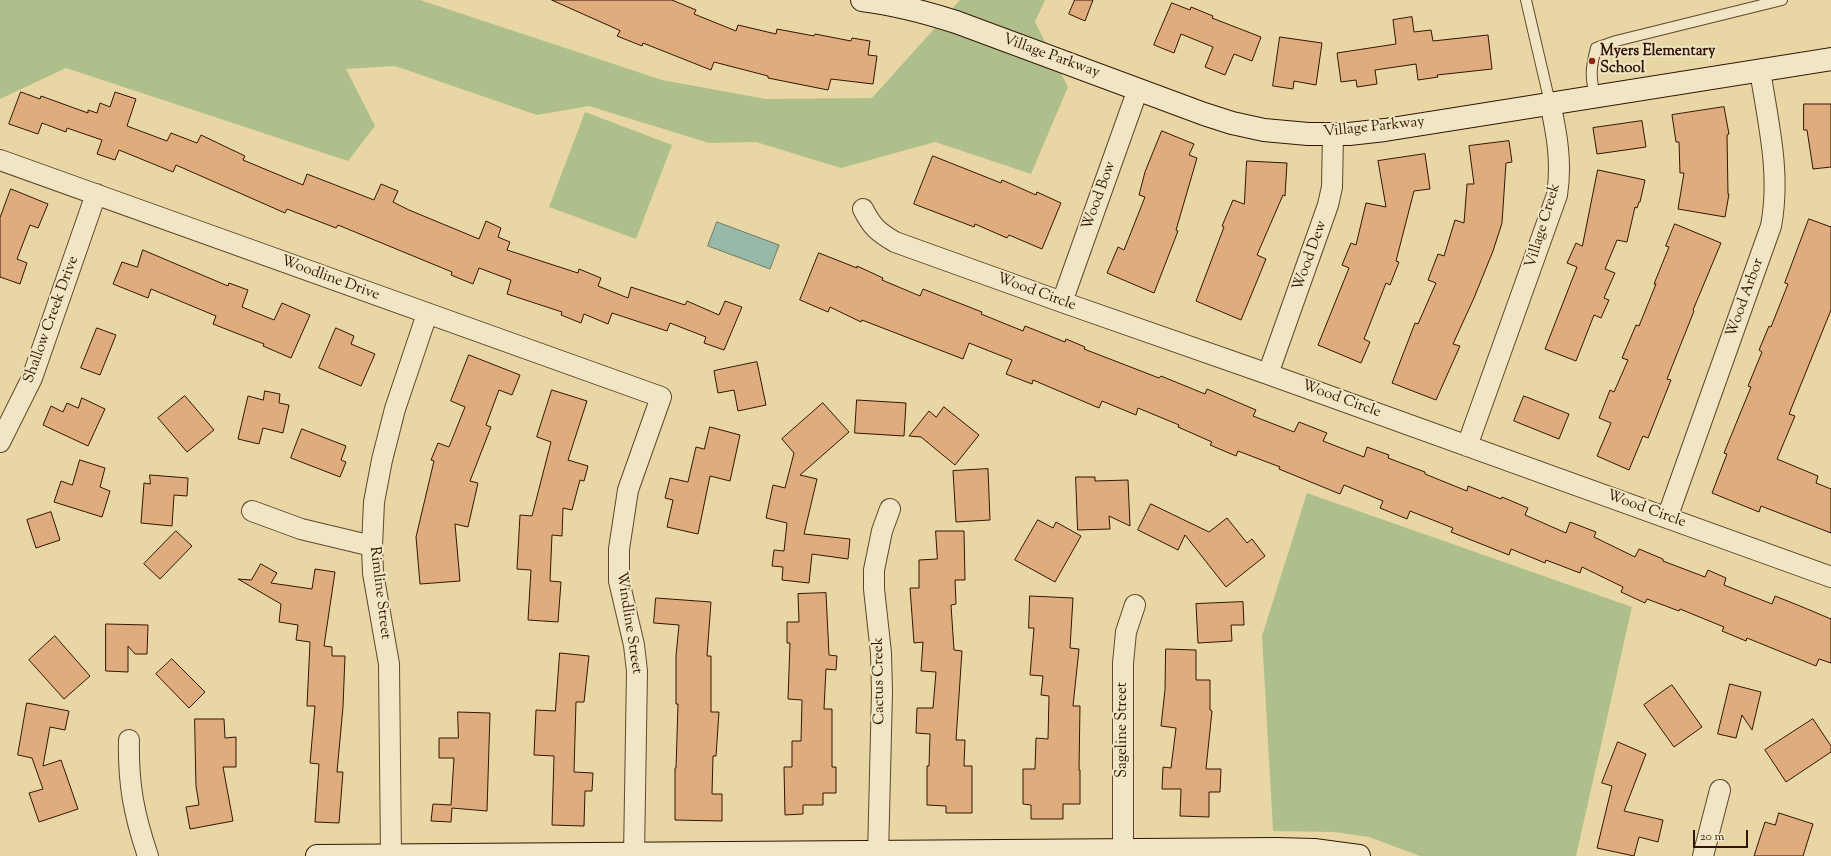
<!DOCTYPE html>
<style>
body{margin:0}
#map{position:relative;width:1831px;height:856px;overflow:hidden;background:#e8d7a4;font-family:"Sorts Mill Goudy",serif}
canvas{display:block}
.scale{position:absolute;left:1693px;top:830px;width:55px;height:18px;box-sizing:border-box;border:2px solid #341505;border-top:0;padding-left:5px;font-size:12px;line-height:14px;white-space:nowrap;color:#341505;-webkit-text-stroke:3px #f0e5c4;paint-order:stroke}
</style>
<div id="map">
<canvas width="1831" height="856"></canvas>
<div class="scale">20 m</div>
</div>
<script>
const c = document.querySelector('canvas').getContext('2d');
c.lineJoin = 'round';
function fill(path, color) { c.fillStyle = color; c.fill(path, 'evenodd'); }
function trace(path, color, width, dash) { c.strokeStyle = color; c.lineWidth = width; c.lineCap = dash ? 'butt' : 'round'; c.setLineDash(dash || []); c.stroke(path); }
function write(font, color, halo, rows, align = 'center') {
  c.font = font + ' "Sorts Mill Goudy",serif'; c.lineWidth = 4; c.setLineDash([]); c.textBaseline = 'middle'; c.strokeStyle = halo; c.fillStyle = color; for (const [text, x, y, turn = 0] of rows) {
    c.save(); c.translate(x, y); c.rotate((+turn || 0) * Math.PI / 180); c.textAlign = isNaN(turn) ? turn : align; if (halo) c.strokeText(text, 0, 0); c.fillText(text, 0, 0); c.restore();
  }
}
const green = new Path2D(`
 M 0,0 L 420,0 L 662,80 L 766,99 L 872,98 L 960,0 L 1045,0 L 1035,22 L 1068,87 L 1031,174 L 935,142 L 841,168 L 756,142 L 709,143 L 589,106 L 537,115 L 395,66 L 346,69 L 375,126 L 348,161 L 66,68 L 0,99 Z
 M 585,112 L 672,145 L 636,239 L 549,207 Z
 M 1307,493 L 1632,607 L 1576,856 L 1420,856 L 1369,837 L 1334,832 L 1273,831 L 1262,636 Z`);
const water = new Path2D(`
 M 717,222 L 779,245 L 770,269 L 708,246 Z`);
const building = new Path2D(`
 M 552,0 L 672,0 L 696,10 L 694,14 L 736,31 L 738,25 L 776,34 L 777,29 L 814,36 L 815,34 L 851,41 L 852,38 L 870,41 L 868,55 L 877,56 L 873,84 L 831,79 L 828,90 L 768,78 L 768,76 L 714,62 L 711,70 L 643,43 L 642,46 L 617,36 L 620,31 Z
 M 1075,0 L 1093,0 L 1085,21 L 1069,14 Z
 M 1172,3 L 1190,10 L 1191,7 L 1213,16 L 1212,18 L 1261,37 L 1252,61 L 1234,54 L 1225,75 L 1205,67 L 1213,47 L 1181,34 L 1174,53 L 1154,45 Z
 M 1412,17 L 1414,32 L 1431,30 L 1433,41 L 1488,35 L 1492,69 L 1437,75 L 1438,77 L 1418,80 L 1416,64 L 1375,70 L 1377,84 L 1357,87 L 1356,80 L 1341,82 L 1337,53 L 1396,44 L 1393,20 Z
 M 1280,37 L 1322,43 L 1316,85 L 1294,81 L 1293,89 L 1273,86 Z
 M 21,92 L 40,99 L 41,96 L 88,113 L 88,110 L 97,113 L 100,103 L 110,107 L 115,92 L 136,99 L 127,126 L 167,141 L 171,133 L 197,143 L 201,135 L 245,156 L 243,160 L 303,185 L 307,174 L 374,200 L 381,184 L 398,191 L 393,202 L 409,210 L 479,239 L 486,221 L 501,228 L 498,237 L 510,242 L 507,250 L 578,273 L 579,269 L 601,278 L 598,286 L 628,298 L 631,287 L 685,305 L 687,301 L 719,315 L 725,301 L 742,307 L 724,350 L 704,343 L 706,337 L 670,323 L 667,331 L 612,313 L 608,324 L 584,314 L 581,323 L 561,315 L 562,312 L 507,294 L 511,280 L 479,268 L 473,284 L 451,275 L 452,272 L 338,225 L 336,228 L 287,209 L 285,213 L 176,165 L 173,172 L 119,150 L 115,160 L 97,154 L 102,140 L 67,128 L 66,132 L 42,123 L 38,134 L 9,124 Z
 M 1804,104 L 1831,104 L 1831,167 L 1813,169 L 1807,130 L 1804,130 Z
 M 1724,107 L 1729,134 L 1727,135 L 1728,194 L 1729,194 L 1725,217 L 1678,209 L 1684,173 L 1680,173 L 1679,142 L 1676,142 L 1672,115 Z
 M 1642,121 L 1646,147 L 1597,154 L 1593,128 Z
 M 1162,131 L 1194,144 L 1189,155 L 1197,158 L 1176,230 L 1178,231 L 1154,293 L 1107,273 L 1118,247 L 1124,250 L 1145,197 L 1139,195 L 1145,172 Z
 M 1509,141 L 1512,162 L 1506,163 L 1502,223 L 1493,251 L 1474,298 L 1453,344 L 1460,346 L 1436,400 L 1392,383 L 1415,323 L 1418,324 L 1436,283 L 1428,280 L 1438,254 L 1444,256 L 1455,220 L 1464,223 L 1467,184 L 1474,184 L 1469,146 Z
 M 1425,154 L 1430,189 L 1414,191 L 1396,261 L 1399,262 L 1390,285 L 1386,283 L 1364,339 L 1370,342 L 1361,363 L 1318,345 L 1349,268 L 1342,265 L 1351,243 L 1356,245 L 1366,203 L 1386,207 L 1378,161 Z
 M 933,156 L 1001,183 L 1002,180 L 1036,195 L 1037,192 L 1061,203 L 1042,249 L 1009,235 L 1007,238 L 975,224 L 974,227 L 914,204 Z
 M 1247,161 L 1287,163 L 1285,196 L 1283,195 L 1257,255 L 1266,259 L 1241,320 L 1196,301 L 1224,227 L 1222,226 L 1233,200 L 1244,204 Z
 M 1598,170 L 1645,180 L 1640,202 L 1639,202 L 1637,208 L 1635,207 L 1627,242 L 1617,240 L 1605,269 L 1615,273 L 1604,298 L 1609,300 L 1601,318 L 1594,315 L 1576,361 L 1545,349 L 1577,267 L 1567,263 L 1576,243 L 1582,246 Z
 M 11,189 L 48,204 L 38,228 L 30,225 L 17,259 L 27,263 L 20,284 L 0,277 L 0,218 Z
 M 1809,219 L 1831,227 L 1831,310 L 1789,414 L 1795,416 L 1777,459 L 1818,476 L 1816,483 L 1831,489 L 1831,533 L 1761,506 L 1759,512 L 1712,493 L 1727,454 L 1724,453 L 1751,387 L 1748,386 L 1762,352 L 1759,350 L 1769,326 L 1771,327 L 1788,284 L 1785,283 Z
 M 1675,224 L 1721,243 L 1693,310 L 1694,311 L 1667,379 L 1671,380 L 1648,438 L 1643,436 L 1629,470 L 1597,456 L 1611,423 L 1599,418 L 1610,390 L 1614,392 L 1628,360 L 1622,358 L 1636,325 L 1639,326 L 1656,284 L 1654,284 L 1669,247 L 1666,246 Z
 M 143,250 L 228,286 L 229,283 L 248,290 L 242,307 L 274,320 L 282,303 L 310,315 L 291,358 L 263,346 L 264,344 L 213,324 L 216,316 L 151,289 L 148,298 L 113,284 L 122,262 L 137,267 Z
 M 819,253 L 857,268 L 857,266 L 883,278 L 882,280 L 920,296 L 923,289 L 982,312 L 981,314 L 1023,331 L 1025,326 L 1065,342 L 1066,339 L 1085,347 L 1084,349 L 1159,378 L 1161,376 L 1205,394 L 1207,389 L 1256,410 L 1253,416 L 1294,432 L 1299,422 L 1327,433 L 1323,441 L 1364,457 L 1367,447 L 1389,455 L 1388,458 L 1425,472 L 1425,474 L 1467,491 L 1468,486 L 1501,499 L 1502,497 L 1528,508 L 1525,515 L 1566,533 L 1570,522 L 1596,532 L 1594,537 L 1635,557 L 1639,549 L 1663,559 L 1663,561 L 1705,577 L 1708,570 L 1726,578 L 1724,585 L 1772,604 L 1775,596 L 1800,606 L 1831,619 L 1831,663 L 1819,659 L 1816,666 L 1747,638 L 1746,641 L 1722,631 L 1724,627 L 1680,609 L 1679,611 L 1647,599 L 1645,603 L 1621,592 L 1623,587 L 1582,567 L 1580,573 L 1546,560 L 1545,563 L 1511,549 L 1509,555 L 1451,532 L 1453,528 L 1410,511 L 1407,519 L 1380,508 L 1383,501 L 1344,485 L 1340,494 L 1279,469 L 1280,467 L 1238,451 L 1236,456 L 1210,445 L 1212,442 L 1178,427 L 1179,425 L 1138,408 L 1136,415 L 1102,401 L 1099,408 L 1033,380 L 1032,384 L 1006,374 L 1012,360 L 969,343 L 963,359 L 862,320 L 861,322 L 830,307 L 828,312 L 800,300 Z
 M 97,328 L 116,335 L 100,375 L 81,368 Z
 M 336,328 L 354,336 L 351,344 L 375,354 L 361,386 L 319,368 Z
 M 469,355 L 520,375 L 512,395 L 499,390 L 486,425 L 491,427 L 470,481 L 478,483 L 468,527 L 455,524 L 460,581 L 420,584 L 416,537 L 434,461 L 431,460 L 438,443 L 449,447 L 465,407 L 451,401 Z
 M 757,362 L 766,405 L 738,411 L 734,390 L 718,393 L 714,371 Z
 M 552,390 L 587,401 L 568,460 L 588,466 L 584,481 L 580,480 L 572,510 L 563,508 L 562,536 L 552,535 L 550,581 L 561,582 L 558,622 L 528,620 L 531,570 L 517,569 L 520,515 L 532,516 L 551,442 L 537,437 Z
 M 265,391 L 280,394 L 279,403 L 289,405 L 283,433 L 263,428 L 259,444 L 238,439 L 248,396 L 263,400 Z
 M 185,396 L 214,430 L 187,452 L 158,418 Z
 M 1524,396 L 1569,414 L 1559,439 L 1514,421 Z
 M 82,398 L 105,409 L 88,446 L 43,425 L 51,406 L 63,412 L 67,403 L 78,408 Z
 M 857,400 L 906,403 L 904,436 L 855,433 Z
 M 823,403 L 849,432 L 800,475 L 817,479 L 804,534 L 850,539 L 848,559 L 812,554 L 809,583 L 782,580 L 783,567 L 772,566 L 774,550 L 784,551 L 787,523 L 766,518 L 773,485 L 785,488 L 794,453 L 782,439 Z
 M 944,407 L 979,435 L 955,465 L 921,437 L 909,436 L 929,411 L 936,417 Z
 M 710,427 L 740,435 L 730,481 L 710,476 L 698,534 L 667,527 L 673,500 L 665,498 L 670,478 L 688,482 L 696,447 L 704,449 Z
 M 302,429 L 346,446 L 341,460 L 346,462 L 340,477 L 291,458 Z
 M 80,460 L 105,468 L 100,487 L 110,491 L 102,517 L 54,502 L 61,481 L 72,485 Z
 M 988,469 L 990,520 L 956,522 L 953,471 Z
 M 150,475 L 188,478 L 187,496 L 174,495 L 172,526 L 141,523 L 144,483 L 150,484 Z
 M 1076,477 L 1095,477 L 1095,481 L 1128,480 L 1130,526 L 1109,516 L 1110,529 L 1078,530 Z
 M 1151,504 L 1209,532 L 1227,518 L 1247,543 L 1252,539 L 1265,556 L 1226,587 L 1185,535 L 1178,550 L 1138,530 Z
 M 51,512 L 60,540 L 36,548 L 27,520 Z
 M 1038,520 L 1053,528 L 1056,522 L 1081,536 L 1055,582 L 1015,560 Z
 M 176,531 L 192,546 L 160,579 L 144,564 Z
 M 936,531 L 964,531 L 965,580 L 955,580 L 956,604 L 951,605 L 954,650 L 962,651 L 956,740 L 965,740 L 964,766 L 972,766 L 972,813 L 946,813 L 946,806 L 927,805 L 927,766 L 929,766 L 930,734 L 916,733 L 917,708 L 933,708 L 936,672 L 921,671 L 923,642 L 914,643 L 910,588 L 919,588 L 919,560 L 937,559 Z
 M 261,564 L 277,573 L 271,583 L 312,589 L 315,569 L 335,572 L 324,646 L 332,647 L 332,656 L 345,656 L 343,707 L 337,772 L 343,772 L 339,823 L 315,822 L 319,764 L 310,763 L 315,706 L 307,706 L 310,642 L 296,640 L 298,625 L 279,622 L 281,604 L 238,579 L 251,580 Z
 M 826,593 L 829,655 L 837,656 L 836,670 L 826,669 L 824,709 L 832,709 L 832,767 L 836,767 L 836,793 L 823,793 L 823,805 L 803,805 L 803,814 L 785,815 L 784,767 L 792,767 L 792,741 L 801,741 L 802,700 L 788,699 L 790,643 L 787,643 L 787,622 L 799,622 L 798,594 Z
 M 1030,596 L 1073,598 L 1070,648 L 1079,649 L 1073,706 L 1080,706 L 1079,770 L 1080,770 L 1080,804 L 1063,804 L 1063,819 L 1031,819 L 1031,805 L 1023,804 L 1023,769 L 1035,769 L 1036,738 L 1048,739 L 1049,696 L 1041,695 L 1043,676 L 1030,675 L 1034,628 L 1029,628 Z
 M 656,598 L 711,602 L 707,656 L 711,656 L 711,712 L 719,712 L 716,756 L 713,756 L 712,794 L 722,794 L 722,821 L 675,820 L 675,768 L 676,768 L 678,704 L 676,704 L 676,656 L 679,625 L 654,623 Z
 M 1243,602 L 1244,625 L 1231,625 L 1232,641 L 1198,643 L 1196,604 Z
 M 106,624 L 148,625 L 147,654 L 135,654 L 128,646 L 128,672 L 106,671 Z
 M 55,636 L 90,676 L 64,699 L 29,660 Z
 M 1166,649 L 1196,650 L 1196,680 L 1210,680 L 1210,710 L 1212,711 L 1206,769 L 1221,769 L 1220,792 L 1209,792 L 1209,817 L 1180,816 L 1181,789 L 1162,789 L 1163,767 L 1171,768 L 1176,728 L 1161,726 L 1165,690 Z
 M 560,653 L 589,656 L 584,702 L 576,702 L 574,772 L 593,773 L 592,791 L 585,791 L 584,826 L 552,825 L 554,756 L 534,755 L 536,710 L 555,711 Z
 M 172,659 L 205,692 L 189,708 L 156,674 Z
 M 1730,684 L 1761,692 L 1752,730 L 1742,715 L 1736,738 L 1718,734 Z
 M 1672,685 L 1702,727 L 1674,747 L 1644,705 Z
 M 27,703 L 69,711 L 65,730 L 50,727 L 43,766 L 61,760 L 78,809 L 39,822 L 29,793 L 43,789 L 32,758 L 18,755 Z
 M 458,712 L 490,713 L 487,811 L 452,808 L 451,822 L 431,821 L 433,804 L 451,805 L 454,758 L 439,758 L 439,738 L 458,738 Z
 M 195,719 L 224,719 L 225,738 L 236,737 L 236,767 L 223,767 L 233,821 L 190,829 L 186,807 L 199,805 L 196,786 Z
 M 1813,719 L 1831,746 L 1831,752 L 1786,782 L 1765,750 Z
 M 1618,742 L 1646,754 L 1624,811 L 1663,820 L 1658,842 L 1639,837 L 1634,856 L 1597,848 L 1612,786 L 1602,783 Z
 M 1779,813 L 1813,824 L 1803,856 L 1754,856 L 1765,822 L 1775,825 Z`);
const lane = new Path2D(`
 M 1526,0 L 1550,103
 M 1595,96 C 1590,76 1591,67 1596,48 L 1616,41 L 1782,0`);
const street = new Path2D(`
 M 0,160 L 661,397 L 628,490 L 619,549 L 619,581 L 634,645 L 637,671 L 634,856
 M 863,209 C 872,227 878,232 895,242 L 1062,302 L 1268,374 L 1831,577
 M 1062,302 L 1138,89
 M 1268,374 L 1328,205 L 1332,187 L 1333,134
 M 0,442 L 32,378 L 96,194
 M 1467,446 L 1557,195 C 1562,163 1557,134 1550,103
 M 252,511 L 301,529 L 372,546
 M 1667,518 L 1771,226 C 1781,173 1768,123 1760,70
 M 129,740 C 128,784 134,815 148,856
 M 391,856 L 389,664 L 373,573 L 372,546 L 374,502 L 382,460 L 395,409 L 427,314
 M 878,856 L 882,692 L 881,653 L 874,589 L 874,570 L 882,531 L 890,509
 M 1123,856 L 1123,663 L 1126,632 L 1135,605
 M 1703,856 L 1720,790`);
const secondary = new Path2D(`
 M 862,0 C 894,4 925,12 956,22 L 1204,114 L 1232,123 L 1264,130 L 1308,134 L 1349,134 L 1385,130 L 1831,59
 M 317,856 L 1276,849 L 1314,850 L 1359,856`);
const markers = [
 [1592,61,4,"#8f2418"]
];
const poiNames = [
 ["Myers Elementary",1600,52],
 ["School",1600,69]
];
const streetNames = [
 ["Village Parkway",1051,57,20],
 ["Village Parkway",1374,128,-6],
 ["Wood Bow",1100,196,-70],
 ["Village Creek",1544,226,-73],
 ["Wood Dew",1311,256,-70],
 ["Woodline Drive",330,279,20],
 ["Wood Circle",1036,293,20],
 ["Wood Arbor",1746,298,-70],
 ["Shallow Creek Drive",52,320,-70],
 ["Wood Circle",1341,400,20],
 ["Wood Circle",1646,510,20],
 ["Rimline Street",379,593,83],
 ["Windline Street",628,623,81],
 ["Cactus Creek",880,681,-91],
 ["Sageline Street",1123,730,-90]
];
fill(green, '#afbf8b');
fill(water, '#97baa8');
trace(water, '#6f7867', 1);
fill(building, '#dfac7e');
trace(building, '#341505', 1);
trace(lane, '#61462d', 12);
trace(street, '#61462d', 22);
trace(secondary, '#341505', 24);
trace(lane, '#f0e5c4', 10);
trace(street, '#f0e5c4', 20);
trace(secondary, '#f0e5c4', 22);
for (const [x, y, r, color] of markers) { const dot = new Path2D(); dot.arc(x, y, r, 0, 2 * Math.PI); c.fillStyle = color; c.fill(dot); trace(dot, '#f0e5c4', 1.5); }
write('bold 15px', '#341505', '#f0e5c4', poiNames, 'left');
write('15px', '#341505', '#f0e5c4', streetNames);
</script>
